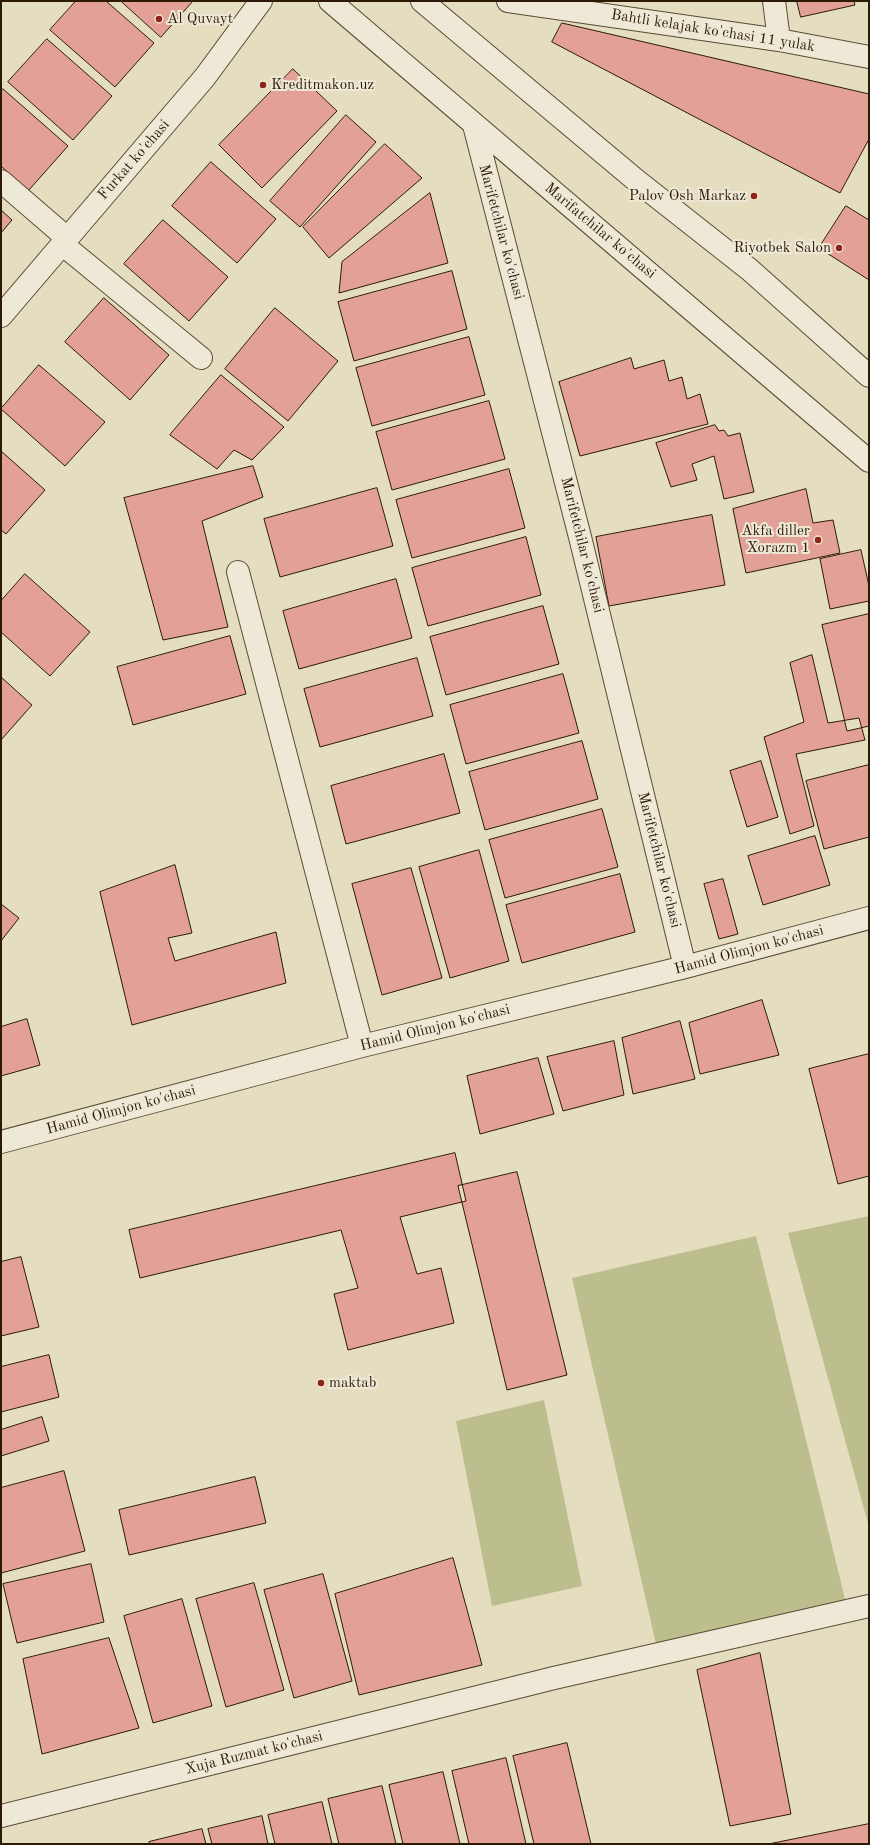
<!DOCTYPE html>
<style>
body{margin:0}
#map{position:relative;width:870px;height:1845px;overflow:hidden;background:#e5ddc0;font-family:"Old Standard TT",serif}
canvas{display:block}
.frame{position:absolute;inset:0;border:2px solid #2c1a06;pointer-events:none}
</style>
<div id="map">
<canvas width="870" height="1845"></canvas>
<div class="frame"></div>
</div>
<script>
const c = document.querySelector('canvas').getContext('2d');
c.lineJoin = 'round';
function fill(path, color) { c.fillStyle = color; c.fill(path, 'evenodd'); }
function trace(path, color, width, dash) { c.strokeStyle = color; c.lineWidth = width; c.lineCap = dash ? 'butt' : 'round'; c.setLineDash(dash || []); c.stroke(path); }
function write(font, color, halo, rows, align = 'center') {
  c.font = font + ' "Old Standard TT",serif'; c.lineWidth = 4; c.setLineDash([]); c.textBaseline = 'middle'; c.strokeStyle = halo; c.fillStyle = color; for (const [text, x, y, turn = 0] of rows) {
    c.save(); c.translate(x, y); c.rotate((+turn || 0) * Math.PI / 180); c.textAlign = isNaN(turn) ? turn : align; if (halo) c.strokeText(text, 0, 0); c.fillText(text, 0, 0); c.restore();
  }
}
const green = new Path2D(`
 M 869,1216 L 869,1527 L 788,1233 Z
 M 756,1236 L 846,1603 L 656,1644 L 572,1278 Z
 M 544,1400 L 582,1586 L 492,1606 L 456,1421 Z`);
const building = new Path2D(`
 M 76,1 L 106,1 L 154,43 L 115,87 L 50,30 Z
 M 121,1 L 193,1 L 161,37 Z
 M 797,1 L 854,1 L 855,5 L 801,17 Z
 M 562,23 L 869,94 L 869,139 L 840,193 L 552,42 Z
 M 47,39 L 112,96 L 73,140 L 8,82 Z
 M 293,69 L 337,111 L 262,188 L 219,145 Z
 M 3,89 L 68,146 L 28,191 L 1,166 L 1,91 Z
 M 346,115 L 376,142 L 300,227 L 270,201 Z
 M 385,144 L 422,178 L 329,258 L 303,227 Z
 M 211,162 L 276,219 L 237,263 L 172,206 Z
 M 430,193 L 448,263 L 339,293 L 342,262 Z
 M 846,206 L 869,220 L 869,280 L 819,248 Z
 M 1,210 L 12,220 L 1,233 Z
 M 163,220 L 228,277 L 189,321 L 124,264 Z
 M 452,271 L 467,329 L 354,361 L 338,302 Z
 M 104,298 L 169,355 L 130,400 L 65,342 Z
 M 275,308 L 338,361 L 288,421 L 225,369 Z
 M 469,337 L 485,395 L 372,426 L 356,368 Z
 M 631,358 L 634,369 L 664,360 L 669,381 L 682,377 L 687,399 L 700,394 L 708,424 L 580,456 L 559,382 Z
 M 39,365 L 105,422 L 65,466 L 1,409 Z
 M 221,375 L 284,427 L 252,460 L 234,450 L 217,469 L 170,435 Z
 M 489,401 L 505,459 L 392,490 L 376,432 Z
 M 715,425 L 719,431 L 724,430 L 728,436 L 740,433 L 754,492 L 724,499 L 714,456 L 692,464 L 697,480 L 671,487 L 656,443 Z
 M 1,451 L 45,490 L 6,534 L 1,530 Z
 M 253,466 L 263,497 L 202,521 L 228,627 L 163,640 L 124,498 Z
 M 509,469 L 525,528 L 412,558 L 396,500 Z
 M 377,488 L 393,546 L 280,577 L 264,519 Z
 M 806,489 L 813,523 L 833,520 L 840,553 L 746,573 L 733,509 Z
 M 712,515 L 725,585 L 609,606 L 596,537 Z
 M 526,537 L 541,595 L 428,626 L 412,568 Z
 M 861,550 L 869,586 L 869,601 L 830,609 L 820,559 Z
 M 25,574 L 90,632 L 50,676 L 1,632 L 1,601 Z
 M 396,579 L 412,638 L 299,669 L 283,611 Z
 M 543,606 L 559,664 L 446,695 L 430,637 Z
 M 869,614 L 869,726 L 847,731 L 822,625 Z
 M 230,636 L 246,694 L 133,725 L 117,667 Z
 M 812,655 L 828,723 L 859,718 L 865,740 L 796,754 L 814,826 L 790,834 L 764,737 L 804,722 L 790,663 Z
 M 417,658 L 433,716 L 320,747 L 304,689 Z
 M 563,674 L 579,733 L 466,764 L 450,705 Z
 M 1,677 L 32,705 L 1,740 Z
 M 582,741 L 598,799 L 485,830 L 469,772 Z
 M 444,754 L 460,813 L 346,844 L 331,786 Z
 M 761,761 L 778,817 L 747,827 L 730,771 Z
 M 869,765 L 869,837 L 824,849 L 806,781 Z
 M 602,809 L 618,867 L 505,898 L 489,840 Z
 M 815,836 L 830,885 L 763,905 L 748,856 Z
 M 479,850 L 509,961 L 450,978 L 419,867 Z
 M 175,865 L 192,933 L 168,938 L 175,961 L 276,932 L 286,983 L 132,1025 L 100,892 Z
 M 411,868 L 442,978 L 382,995 L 352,884 Z
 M 620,874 L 635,932 L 522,963 L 506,905 Z
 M 723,879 L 738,934 L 719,939 L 704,884 Z
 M 1,904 L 19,918 L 1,941 Z
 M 762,1000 L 779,1055 L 700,1074 L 689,1023 Z
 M 27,1019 L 40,1065 L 1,1076 L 1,1027 Z
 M 680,1021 L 695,1079 L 633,1094 L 622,1038 Z
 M 614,1041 L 624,1095 L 563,1111 L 547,1057 Z
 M 869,1054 L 869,1176 L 838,1184 L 809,1069 Z
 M 538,1058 L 554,1114 L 480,1134 L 467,1076 Z
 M 455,1153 L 466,1201 L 400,1217 L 417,1274 L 441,1268 L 454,1323 L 348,1350 L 334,1294 L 358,1288 L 341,1230 L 140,1278 L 129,1230 Z
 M 517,1172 L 567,1375 L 507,1390 L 458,1186 Z
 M 21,1257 L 39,1327 L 1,1336 L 1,1262 Z
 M 49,1355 L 59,1397 L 1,1412 L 1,1367 Z
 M 42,1417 L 49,1441 L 1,1456 L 1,1430 Z
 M 64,1471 L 85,1551 L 1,1573 L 1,1488 Z
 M 255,1477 L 266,1523 L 129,1555 L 119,1510 Z
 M 453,1558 L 482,1665 L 359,1695 L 335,1594 Z
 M 91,1564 L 104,1622 L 17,1643 L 3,1584 Z
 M 323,1574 L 352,1681 L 294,1698 L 264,1590 Z
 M 254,1583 L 284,1690 L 226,1707 L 196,1599 Z
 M 182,1599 L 212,1706 L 153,1723 L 124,1616 Z
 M 109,1638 L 139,1728 L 42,1754 L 23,1659 Z
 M 760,1653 L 791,1814 L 730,1826 L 697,1670 Z
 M 567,1743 L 591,1844 L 534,1844 L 513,1756 Z
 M 506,1758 L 526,1844 L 469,1844 L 452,1771 Z
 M 443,1772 L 460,1844 L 403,1844 L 389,1785 Z
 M 382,1786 L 396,1844 L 339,1844 L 328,1799 Z
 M 322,1802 L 332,1844 L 275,1844 L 268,1815 Z
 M 262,1816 L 268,1844 L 212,1844 L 208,1829 Z
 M 869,1824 L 869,1844 L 769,1844 Z
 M 202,1829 L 206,1844 L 149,1844 L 149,1842 Z`);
const minor = new Path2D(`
 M 330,1 L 869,461
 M 422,1 L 637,181 L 750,270 L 869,376
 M 508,1 L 779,40 L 869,57
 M 774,1 L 779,40
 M 474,125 L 580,537 L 685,967
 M 1,181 L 67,238
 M 62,244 L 201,358
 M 1,316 L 205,77 L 261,1
 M 238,572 L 362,1046
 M 1,1142 L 362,1046 L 685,967 L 869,918
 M 1,1816 L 554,1678 L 869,1606`);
const markers = [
 [159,19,4,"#8f2418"],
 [263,85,4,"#8f2418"],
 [754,196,4,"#8f2418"],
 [839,248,4,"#8f2418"],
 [818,540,4,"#8f2418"],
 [321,1383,4,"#8f2418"]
];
const poiNames = [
 ["Al Quvayt",167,19],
 ["Kreditmakon.uz",271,85],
 ["Palov Osh Markaz",746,196,"right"],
 ["Riyotbek Salon",831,248,"right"],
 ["Akfa diller",810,531,"right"],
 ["Xorazm 1",810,548,"right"],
 ["maktab",329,1383]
];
const streetNames = [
 ["Bahtli kelajak ko'chasi 11 yulak",713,31,9],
 ["Furkat ko'chasi",134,160,-49],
 ["Marifatchilar ko'chasi",600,231,40],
 ["Marifetchilar ko'chasi",501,232,75],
 ["Marifetchilar ko'chasi",582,545,76],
 ["Marifetchilar ko'chasi",659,860,76],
 ["Hamid Olimjon ko'chasi",749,950,-15],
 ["Hamid Olimjon ko'chasi",435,1028,-14],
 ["Hamid Olimjon ko'chasi",121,1110,-15],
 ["Xuja Ruzmat ko'chasi",254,1753,-14]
];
fill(green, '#bdbe8d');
fill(building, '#e3a096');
trace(building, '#2c1a06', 1);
trace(minor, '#5a4b34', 24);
trace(minor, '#eee9d6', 22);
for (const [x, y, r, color] of markers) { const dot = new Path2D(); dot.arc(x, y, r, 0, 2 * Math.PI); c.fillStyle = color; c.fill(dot); trace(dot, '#eee9d6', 1.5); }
write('15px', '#2c1a06', '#eee9d6', poiNames, 'left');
write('15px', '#2c1a06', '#eee9d6', streetNames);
</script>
